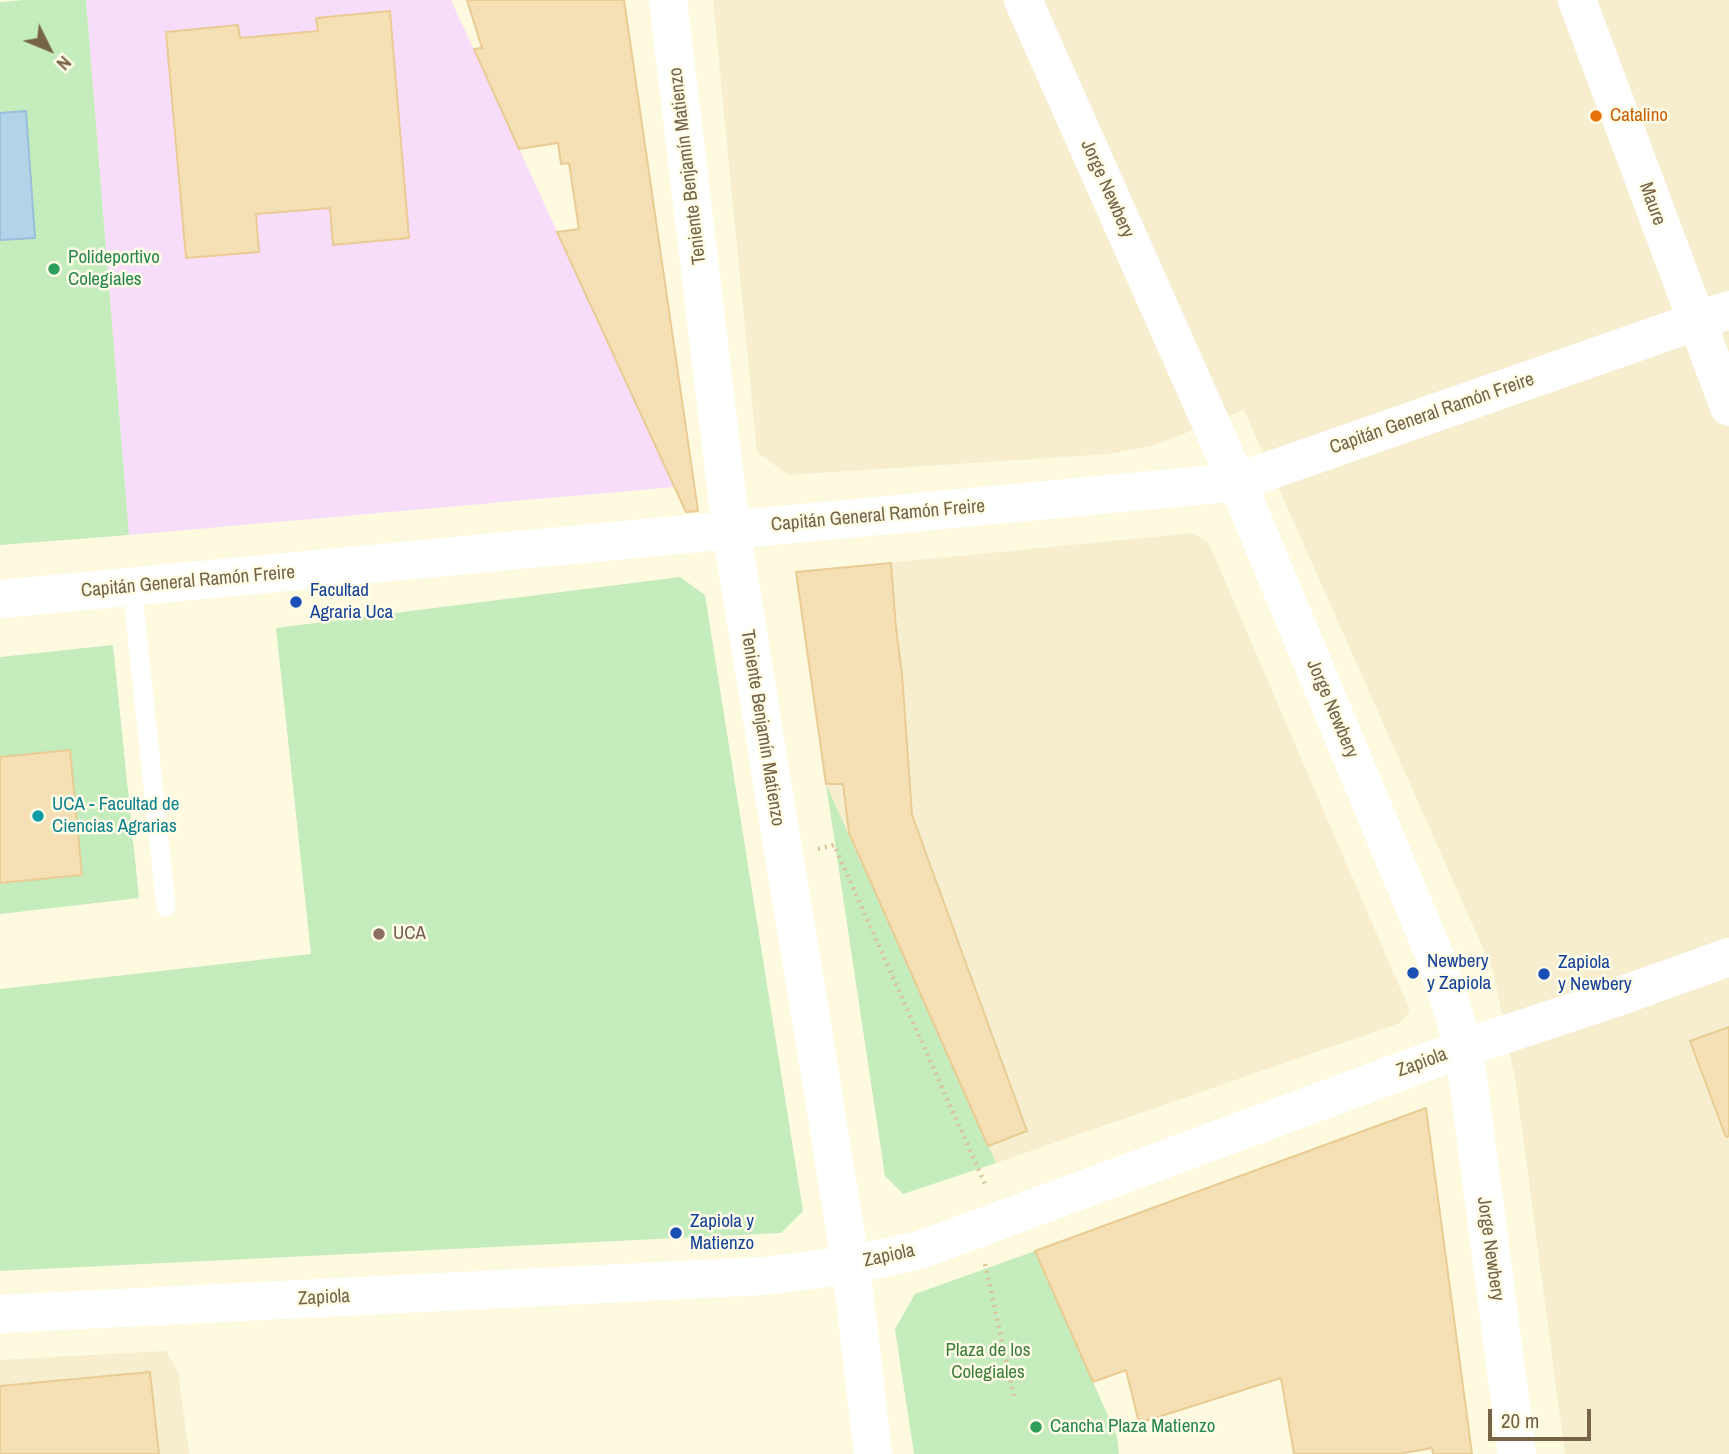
<!DOCTYPE html>
<meta charset="utf-8">
<style>
body{margin:0}
#map{position:relative;width:1729px;height:1454px;overflow:hidden;background:#fefae0;font-family:"Archivo Narrow",sans-serif}
canvas{display:block}
.north{position:absolute;left:14px;top:14px;width:70px;height:70px;-webkit-text-stroke:5px #fffce8;paint-order:stroke;rotate:133deg;font-size:19px;font-weight:700;line-height:28px;text-align:center;color:#766445}
.north::after{content:'';display:block;margin:auto;width:24px;height:32px;background:#766445;clip-path:polygon(50% 0,100% 100%,50% 72%,0 100%)}
.scale{position:absolute;left:1488px;top:1409px;width:103px;height:32px;box-sizing:border-box;border:4px solid #766445;border-top:0;padding-left:9px;font-size:21px;line-height:24px;white-space:nowrap;color:#766445;-webkit-text-stroke:5px #fffce8;paint-order:stroke}
</style>
<div id="map">
<canvas width="1729" height="1454"></canvas>
<div class="north">N</div>
<div class="scale">20 m</div>
</div>
<script>
const c = document.querySelector('canvas').getContext('2d');
c.lineJoin = 'round';
function fill(path, color) { c.fillStyle = color; c.fill(path, 'evenodd'); }
function trace(path, color, width, dash) { c.strokeStyle = color; c.lineWidth = width; c.lineCap = dash ? 'butt' : 'round'; c.setLineDash(dash || []); c.stroke(path); }
function write(font, color, halo, rows, align = 'center') {
  c.font = font + ' "Archivo Narrow",sans-serif'; c.lineWidth = 5; c.setLineDash([]); c.textBaseline = 'middle'; c.strokeStyle = halo; c.fillStyle = color; for (const [text, x, y, turn = 0] of rows) {
    c.save(); c.translate(x, y); c.rotate((+turn || 0) * Math.PI / 180); c.textAlign = isNaN(turn) ? turn : align; if (halo) c.strokeText(text, 0, 0); c.fillText(text, 0, 0); c.restore();
  }
}
const residential = new Path2D(`
 M 713,0 L 1729,0 L 1729,1454 L 1565,1454 L 1516,1084 L 1493,971 L 1244,410 L 1155,445 L 1109,454 L 788,475 L 757,452 Z
 M 1193,533 L 1209,544 L 1410,1011 L 1400,1023 L 996,1163 L 826,784 L 796,572 Z
 M 166,1351 L 178,1372 L 189,1454 L 0,1454 L 0,1360 Z`);
const education = new Path2D(`
 M 86,0 L 451,0 L 674,487 L 129,535 Z`);
const green = new Path2D(`
 M 24,0 L 86,0 L 129,535 L 0,545 L 0,2 Z
 M 680,577 L 705,595 L 803,1211 L 781,1233 L 0,1271 L 0,989 L 311,954 L 276,628 Z
 M 113,645 L 139,898 L 0,914 L 0,883 L 82,874 L 70,750 L 0,757 L 0,657 Z
 M 826,784 L 996,1163 L 903,1194 L 885,1176 Z
 M 1035,1251 L 1117,1436 L 1119,1454 L 914,1454 L 895,1329 L 915,1294 Z`);
const water = new Path2D(`
 M 26,111 L 35,238 L 0,240 L 0,113 Z`);
const building = new Path2D(`
 M 467,0 L 624,0 L 698,511 L 686,512 L 557,232 L 579,229 L 569,163 L 561,164 L 558,143 L 519,149 L 474,49 L 482,48 Z
 M 390,11 L 409,238 L 333,245 L 330,208 L 256,214 L 259,252 L 186,258 L 166,32 L 238,25 L 240,38 L 318,31 L 316,18 Z
 M 891,563 L 896,628 L 902,674 L 912,815 L 1027,1131 L 988,1146 L 849,833 L 843,784 L 826,784 L 796,572 Z
 M 70,750 L 82,875 L 0,883 L 0,757 Z
 M 1729,1027 L 1729,1136 L 1726,1137 L 1690,1041 Z
 M 1426,1108 L 1472,1454 L 1433,1454 L 1432,1448 L 1398,1454 L 1294,1454 L 1281,1378 L 1139,1423 L 1126,1370 L 1093,1382 L 1035,1251 Z
 M 150,1372 L 159,1454 L 0,1454 L 0,1386 Z`);
const path = new Path2D(`
 M 818,849 L 834,845 L 986,1186
 M 985,1264 L 1014,1396`);
const lane = new Path2D(`
 M 132,587 L 166,907`);
const street = new Path2D(`
 M 668,0 L 731,530 L 851,1265 L 873,1454
 M 1023,0 L 1237,482 L 1437,961 L 1464,1048 L 1517,1454
 M 1577,0 L 1729,407
 M 0,599 L 1237,482 L 1729,310
 M 0,1314 L 763,1276 L 851,1265 L 920,1250 L 1464,1048 L 1612,999 L 1729,957`);
const markers = [
 [1596,116,7,"#e8710a"],
 [54,269,7,"#2e9e5b"],
 [296,602,7,"#1a4fb4"],
 [38,816,7,"#0f9aa8"],
 [379,934,7,"#8d6e63"],
 [1413,973,7,"#1a4fb4"],
 [1544,974,7,"#1a4fb4"],
 [676,1233,7,"#1a4fb4"],
 [1036,1427,7,"#2e9e5b"]
];
const foodNames = [
 ["Catalino",1610,116]
];
const streetNames = [
 ["Teniente Benjamín Matienzo",688,166,-97],
 ["Jorge Newbery",1107,189,66],
 ["Maure",1652,204,70],
 ["Capitán General Ramón Freire",1432,414,-19],
 ["Capitán General Ramón Freire",878,516,-5],
 ["Capitán General Ramón Freire",188,582,-5],
 ["Jorge Newbery",1332,709,67],
 ["Teniente Benjamín Matienzo",762,728,81],
 ["Zapiola",1422,1063,-20],
 ["Jorge Newbery",1490,1249,82],
 ["Zapiola",889,1256,-12],
 ["Zapiola",324,1298,-3]
];
const leisureNames = [
 ["Polideportivo",68,258],
 ["Colegiales",68,280],
 ["Cancha Plaza Matienzo",1050,1427]
];
const transitNames = [
 ["Facultad",310,591],
 ["Agraria Uca",310,613],
 ["Newbery",1427,962],
 ["y Zapiola",1427,984],
 ["Zapiola",1558,963],
 ["y Newbery",1558,985],
 ["Zapiola y",690,1222],
 ["Matienzo",690,1244]
];
const cultureNames = [
 ["UCA - Facultad de",52,805],
 ["Ciencias Agrarias",52,827]
];
const educationNames = [
 ["UCA",393,934]
];
const parkNames = [
 ["Plaza de los",988,1351],
 ["Colegiales",988,1373]
];
fill(residential, '#f6eece');
fill(education, '#f7ddfa');
fill(green, '#c4ecbd');
fill(water, '#b3d3e9');
trace(water, '#98bfdb', 2);
fill(building, '#f5e0b5');
trace(building, '#e9cb94', 2);
trace(path, '#dac399', 4.5, [2, 5]);
trace(lane, '#fff', 19);
trace(street, '#fff', 38);
for (const [x, y, r, color] of markers) { const dot = new Path2D(); dot.arc(x, y, r, 0, 2 * Math.PI); c.fillStyle = color; c.fill(dot); trace(dot, '#fffce8', 2.5); }
write('19px', '#c56008', '#fffce8', foodNames, 'left');
write('19px', '#766445', '#fffce8', streetNames);
write('19px', '#27864d', '#fffce8', leisureNames, 'left');
write('19px', '#164399', '#fffce8', transitNames, 'left');
write('19px', '#0d838f', '#fffce8', cultureNames, 'left');
write('19px', '#785e54', '#fffce8', educationNames, 'left');
write('19px', '#3e7d3c', '#fffce8', parkNames);
</script>
